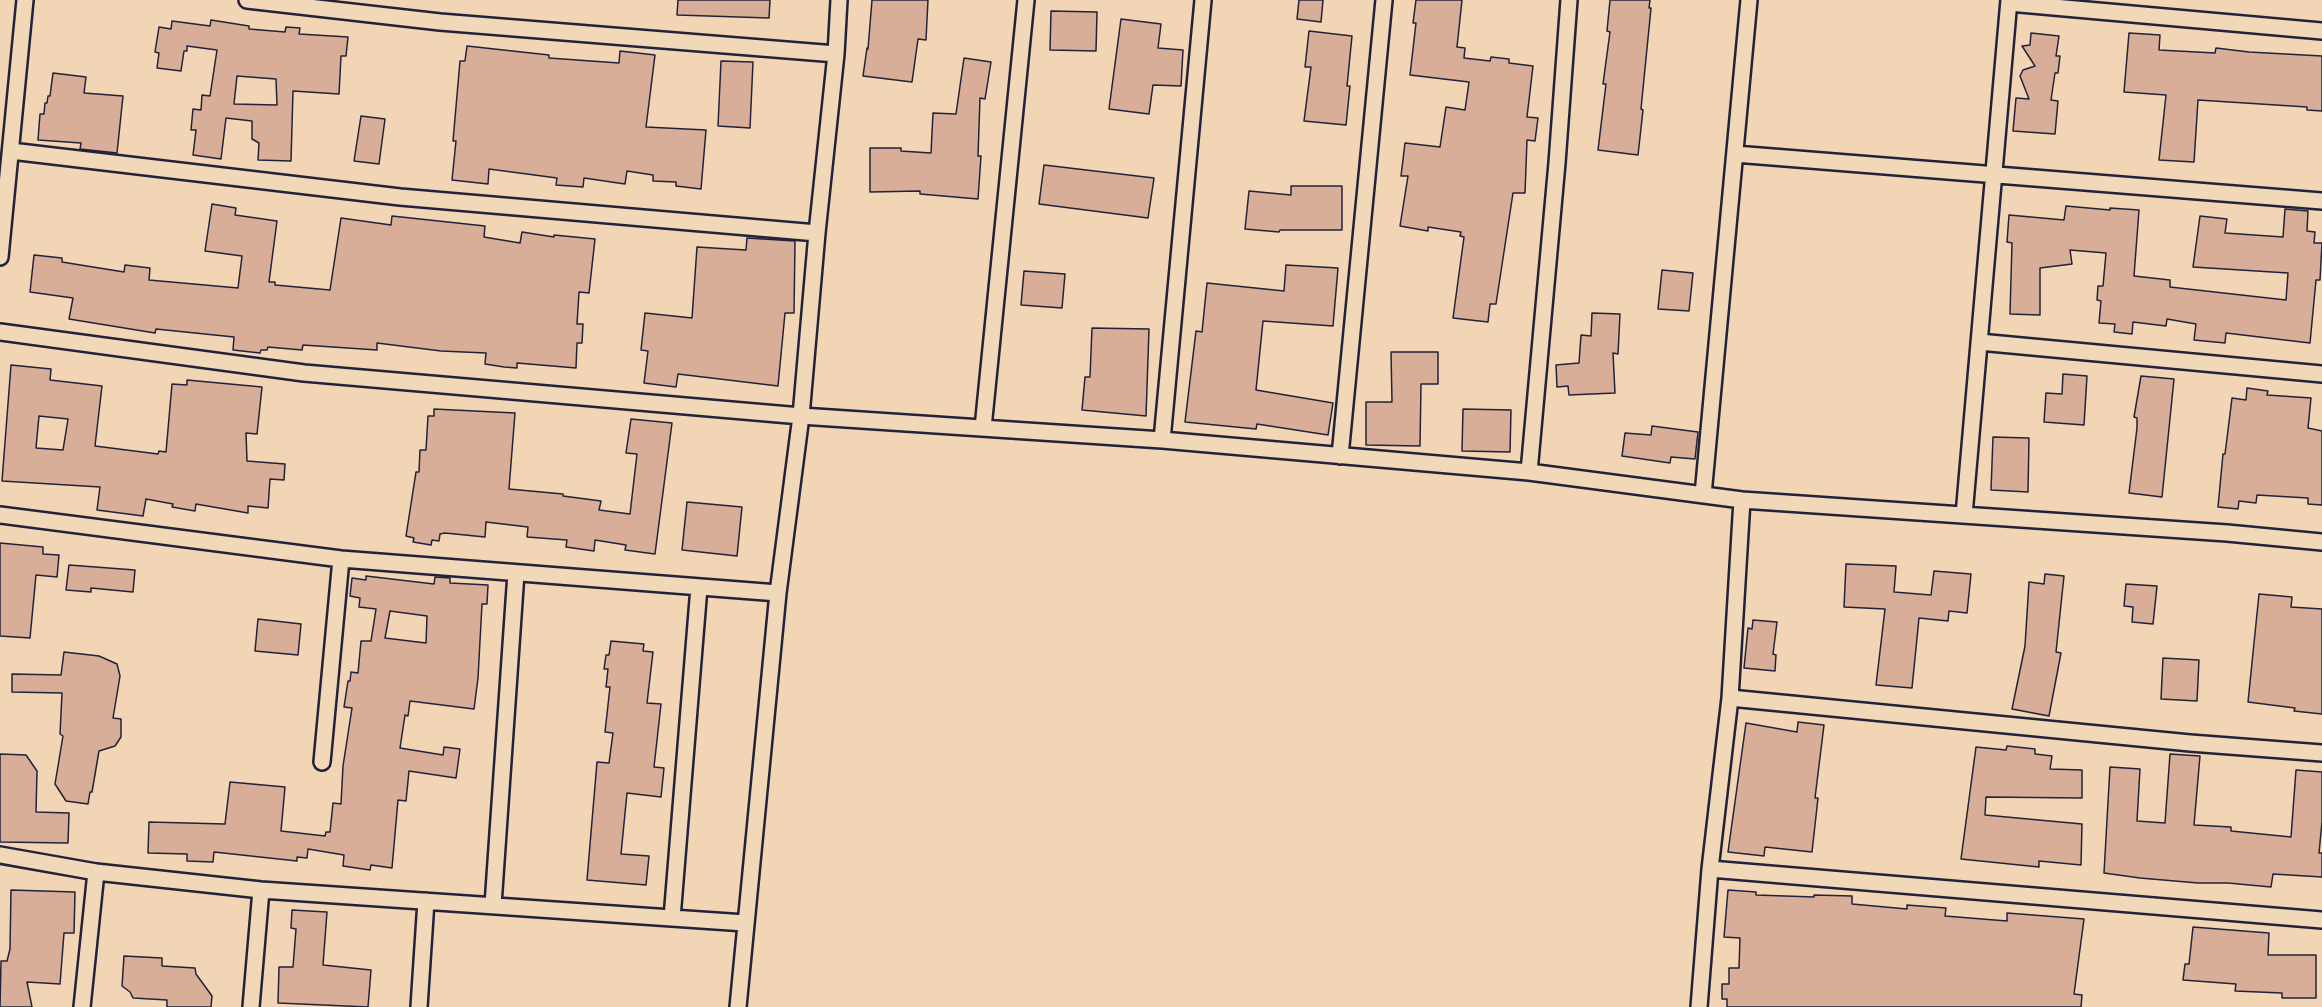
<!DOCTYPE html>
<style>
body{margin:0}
canvas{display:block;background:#f2d5b5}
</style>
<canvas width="2322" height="1007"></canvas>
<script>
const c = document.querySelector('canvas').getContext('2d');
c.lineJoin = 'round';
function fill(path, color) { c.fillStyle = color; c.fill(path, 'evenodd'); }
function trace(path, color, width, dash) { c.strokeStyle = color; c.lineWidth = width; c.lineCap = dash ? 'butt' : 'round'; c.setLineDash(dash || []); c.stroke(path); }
const building = new Path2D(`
 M 678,0 L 770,0 L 769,18 L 677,15 Z
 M 872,0 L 928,0 L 926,40 L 918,39 L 912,82 L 863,76 L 867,48 L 868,49 Z
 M 1299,0 L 1323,0 L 1321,22 L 1297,19 Z
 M 1416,0 L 1462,0 L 1457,47 L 1465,48 L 1464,58 L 1490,61 L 1491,57 L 1509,59 L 1509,63 L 1533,66 L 1527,117 L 1538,118 L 1535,141 L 1527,140 L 1525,193 L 1513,193 L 1496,304 L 1490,304 L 1488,322 L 1453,318 L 1464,237 L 1460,236 L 1461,232 L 1428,227 L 1428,231 L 1400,226 L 1408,176 L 1401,176 L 1405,143 L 1440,147 L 1446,107 L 1465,110 L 1469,82 L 1410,75 L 1416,23 L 1413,23 Z
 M 1610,0 L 1650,0 L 1649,8 L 1651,8 L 1641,109 L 1643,110 L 1638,155 L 1598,150 L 1606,84 L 1603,84 L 1610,32 L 1607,31 Z
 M 1051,11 L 1097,12 L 1096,51 L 1050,50 Z
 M 1121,19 L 1161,24 L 1158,48 L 1183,50 L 1181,86 L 1153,85 L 1149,114 L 1109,109 Z
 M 211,20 L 249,26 L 249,29 L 285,32 L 286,27 L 300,28 L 299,34 L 348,37 L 346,56 L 341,56 L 339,94 L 293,91 L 291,161 L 258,160 L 259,143 L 252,139 L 252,121 L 226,118 L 221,159 L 193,155 L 196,130 L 191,130 L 193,109 L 201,110 L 202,95 L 210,96 L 217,50 L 187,46 L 187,51 L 184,51 L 181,71 L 157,68 L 159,53 L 155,52 L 159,27 L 171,29 L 172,21 L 210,26 ZM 237,76 L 276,79 L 277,105 L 234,104 Z
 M 1309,31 L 1352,36 L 1347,86 L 1350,86 L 1346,125 L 1304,121 L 1311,67 L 1305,67 Z
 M 2031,33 L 2059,36 L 2056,56 L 2060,56 L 2058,73 L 2055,73 L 2051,100 L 2058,101 L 2055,134 L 2013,131 L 2016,98 L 2029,99 L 2020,76 L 2023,70 L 2035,66 L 2022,46 L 2030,45 Z
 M 2129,33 L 2160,35 L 2159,50 L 2215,53 L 2216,48 L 2249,52 L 2322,56 L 2322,111 L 2307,110 L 2307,107 L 2198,100 L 2194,162 L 2159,160 L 2166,95 L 2124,92 Z
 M 467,46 L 549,55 L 549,58 L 619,63 L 620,51 L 655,55 L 646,127 L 706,130 L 701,189 L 676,186 L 676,182 L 653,181 L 653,175 L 627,171 L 625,184 L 584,178 L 583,187 L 556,185 L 557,178 L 489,169 L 488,184 L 452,180 L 456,141 L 453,141 L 460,61 L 465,61 Z
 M 964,58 L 991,62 L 985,99 L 980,98 L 978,156 L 981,156 L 978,199 L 920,194 L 920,191 L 870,192 L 870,148 L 901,148 L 901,151 L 931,153 L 933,113 L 956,114 Z
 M 721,61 L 753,62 L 750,128 L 718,126 Z
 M 53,73 L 86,77 L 84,93 L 123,96 L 117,153 L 80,149 L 81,143 L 38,140 L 40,114 L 44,114 L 45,103 L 47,103 L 48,96 L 50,96 Z
 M 361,116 L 385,119 L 379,164 L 354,161 Z
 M 1044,165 L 1154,178 L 1148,218 L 1039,204 Z
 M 1291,186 L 1342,186 L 1342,230 L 1280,230 L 1279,232 L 1245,229 L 1249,191 L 1291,195 Z
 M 212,204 L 236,208 L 235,215 L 277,221 L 269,282 L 275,282 L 275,285 L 330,290 L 341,218 L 391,225 L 392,216 L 485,226 L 484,237 L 520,243 L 522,232 L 554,237 L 554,235 L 595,239 L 589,293 L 579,292 L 577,324 L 583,324 L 582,343 L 577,343 L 576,368 L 517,363 L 517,368 L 504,367 L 485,364 L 486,353 L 441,351 L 377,343 L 377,350 L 303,345 L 302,350 L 268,347 L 267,350 L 261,350 L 260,353 L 233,350 L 234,337 L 156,329 L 155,333 L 69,319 L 73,298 L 30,292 L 34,255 L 62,258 L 62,262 L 124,272 L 125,265 L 150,268 L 149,280 L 238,288 L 242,256 L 205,251 Z
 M 2066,206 L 2110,210 L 2110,208 L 2139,210 L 2134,276 L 2170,280 L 2170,287 L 2286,300 L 2288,273 L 2193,267 L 2200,216 L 2227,219 L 2225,233 L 2283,237 L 2285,209 L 2308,211 L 2307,231 L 2315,232 L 2314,243 L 2322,243 L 2320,280 L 2316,280 L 2310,343 L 2226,333 L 2225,343 L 2194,340 L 2196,324 L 2167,319 L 2166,326 L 2133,322 L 2132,334 L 2114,332 L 2115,324 L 2099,323 L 2101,301 L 2097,300 L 2098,286 L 2103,286 L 2106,253 L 2070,250 L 2072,264 L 2040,268 L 2040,315 L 2010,314 L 2012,243 L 2007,242 L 2009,215 L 2064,220 Z
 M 747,238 L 795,241 L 794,313 L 785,313 L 778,386 L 678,374 L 676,387 L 644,383 L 648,351 L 641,350 L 645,313 L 692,318 L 697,247 L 746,250 Z
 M 1286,265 L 1338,268 L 1333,326 L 1263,321 L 1256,390 L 1333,403 L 1328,435 L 1257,424 L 1256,429 L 1185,422 L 1196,331 L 1202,332 L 1207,283 L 1284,291 Z
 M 1662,270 L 1693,273 L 1689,311 L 1658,309 Z
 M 1024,271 L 1065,274 L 1062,308 L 1021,305 Z
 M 1592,313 L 1620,314 L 1618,354 L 1613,353 L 1615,393 L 1569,395 L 1568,386 L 1557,387 L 1556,365 L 1579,363 L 1581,335 L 1591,336 Z
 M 1092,328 L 1149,329 L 1146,416 L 1082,410 L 1085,377 L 1090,377 Z
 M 1391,352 L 1438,352 L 1438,384 L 1421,384 L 1420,446 L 1366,445 L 1366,402 L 1392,402 Z
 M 11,365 L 51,369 L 50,380 L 102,386 L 95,446 L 158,454 L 159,451 L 166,452 L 172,384 L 187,385 L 187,380 L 262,387 L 257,434 L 246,433 L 247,461 L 285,464 L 284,480 L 270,479 L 268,508 L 248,506 L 248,513 L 196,504 L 195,511 L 172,507 L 173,504 L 146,499 L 143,516 L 97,510 L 100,487 L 2,481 ZM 39,416 L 68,419 L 63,450 L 36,448 Z
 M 2063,374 L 2087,376 L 2084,425 L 2044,422 L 2046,393 L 2062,394 Z
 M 2141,376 L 2174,379 L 2162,497 L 2129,493 L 2137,428 L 2137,418 L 2134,417 Z
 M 2247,388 L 2268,391 L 2267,395 L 2311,398 L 2308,428 L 2322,431 L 2322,505 L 2308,504 L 2308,498 L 2257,495 L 2256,503 L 2239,501 L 2238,509 L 2218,507 L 2223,454 L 2225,454 L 2232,398 L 2246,400 Z
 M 434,409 L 515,413 L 509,489 L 563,494 L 563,496 L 601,501 L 599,510 L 630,514 L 637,454 L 626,453 L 631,419 L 672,423 L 655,554 L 625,550 L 626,545 L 595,540 L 594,551 L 566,547 L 567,540 L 527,537 L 528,527 L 486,522 L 485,537 L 445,533 L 440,534 L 439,541 L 432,540 L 431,545 L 413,542 L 414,538 L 406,536 L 416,472 L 419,472 L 420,450 L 426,450 L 428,416 L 434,416 Z
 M 1463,409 L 1511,410 L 1510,452 L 1462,451 Z
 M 1652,426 L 1698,432 L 1695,459 L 1671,457 L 1670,463 L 1622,456 L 1625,433 L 1651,435 Z
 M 1993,437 L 2029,438 L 2028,492 L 1991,490 Z
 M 687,502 L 742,507 L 737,556 L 682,550 Z
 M 0,543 L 43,547 L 43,554 L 59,555 L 57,577 L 36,575 L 30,638 L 0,636 Z
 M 1846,564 L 1896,566 L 1894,592 L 1931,595 L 1934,571 L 1971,574 L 1967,613 L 1949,611 L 1948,621 L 1919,618 L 1912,688 L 1876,685 L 1885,609 L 1844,607 Z
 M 69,565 L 135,570 L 133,592 L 91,588 L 91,592 L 66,590 Z
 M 2045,574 L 2064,576 L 2056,652 L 2061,653 L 2049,716 L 2012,709 L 2025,646 L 2029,582 L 2044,584 Z
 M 366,576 L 434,584 L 435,577 L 450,578 L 450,583 L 488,585 L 487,604 L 482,604 L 478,678 L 474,709 L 410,701 L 408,716 L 405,715 L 400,748 L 443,755 L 444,747 L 460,749 L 456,778 L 409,771 L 406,801 L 398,800 L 392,868 L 371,865 L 370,870 L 343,866 L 344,855 L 308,849 L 307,858 L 297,857 L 297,861 L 214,852 L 213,862 L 187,861 L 187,854 L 148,853 L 149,822 L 225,824 L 230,782 L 285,787 L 281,831 L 325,836 L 326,832 L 330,832 L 333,803 L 341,804 L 343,766 L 352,708 L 344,707 L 348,681 L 350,681 L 351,672 L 358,673 L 361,641 L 371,641 L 376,609 L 359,607 L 360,598 L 350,596 L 352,578 L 366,580 ZM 390,611 L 427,616 L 426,643 L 385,638 Z
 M 2126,584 L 2157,586 L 2153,624 L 2132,622 L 2133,607 L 2124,606 Z
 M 2259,594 L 2292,597 L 2291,607 L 2322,609 L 2322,714 L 2294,711 L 2295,708 L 2248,702 Z
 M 258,619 L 301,624 L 298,655 L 255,651 Z
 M 1753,620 L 1777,622 L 1773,654 L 1776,655 L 1775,671 L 1744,668 L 1748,628 L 1752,629 Z
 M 611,641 L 644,644 L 643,651 L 653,652 L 647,703 L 661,704 L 654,767 L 664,768 L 661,797 L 627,793 L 621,854 L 649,856 L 646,885 L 587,880 L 597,762 L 609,763 L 613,733 L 605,732 L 610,687 L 606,687 L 608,669 L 604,669 L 606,655 L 609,655 Z
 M 64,652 L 99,656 L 117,664 L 120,676 L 113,718 L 121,719 L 121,737 L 115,746 L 99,751 L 92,792 L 90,792 L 88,804 L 66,801 L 55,784 L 63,736 L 60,734 L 62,693 L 12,692 L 12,674 L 61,675 Z
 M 2163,658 L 2199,660 L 2197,701 L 2161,699 Z
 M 1798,722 L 1824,725 L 1815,798 L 1818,798 L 1812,852 L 1765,847 L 1764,856 L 1728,852 L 1746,723 L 1797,732 Z
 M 2007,746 L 2035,749 L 2035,754 L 2052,756 L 2050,769 L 2082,770 L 2082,798 L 1986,797 L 1985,815 L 2082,824 L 2081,865 L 2039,861 L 2039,867 L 1961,859 L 1976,747 L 2006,750 Z
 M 0,754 L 26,755 L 37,771 L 36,812 L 69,813 L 68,843 L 0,842 Z
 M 2170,754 L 2200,756 L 2194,825 L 2231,827 L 2231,831 L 2291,837 L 2296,770 L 2322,772 L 2322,822 L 2319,853 L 2322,853 L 2322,877 L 2273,874 L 2271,887 L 2228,883 L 2198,883 L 2140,878 L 2104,873 L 2110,767 L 2140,769 L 2137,821 L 2165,823 Z
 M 11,890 L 75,892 L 74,933 L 64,933 L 60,984 L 27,982 L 32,1007 L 0,1007 L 1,961 L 7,961 L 10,949 Z
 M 1728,890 L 1756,892 L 1756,895 L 1814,897 L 1814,895 L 1852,896 L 1852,904 L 1907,909 L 1907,905 L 1946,908 L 1945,916 L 2007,921 L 2007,913 L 2084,919 L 2074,994 L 2082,995 L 2081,1007 L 1727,1007 L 1727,999 L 1722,999 L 1722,984 L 1729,984 L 1729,968 L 1739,968 L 1740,938 L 1724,937 Z
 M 292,910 L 327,912 L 323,965 L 371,970 L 368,1007 L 278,1003 L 279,967 L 293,967 L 296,929 L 291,928 Z
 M 2193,927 L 2269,933 L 2268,955 L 2316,955 L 2316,998 L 2282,998 L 2282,993 L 2235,991 L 2236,984 L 2183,980 L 2185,964 L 2189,964 Z
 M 124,956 L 162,958 L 162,966 L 195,968 L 196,974 L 212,996 L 211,1007 L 167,1007 L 167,1000 L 133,998 L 130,992 L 122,986 Z`);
const street = new Path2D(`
 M 247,0 L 440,22 L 836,54
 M 2009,3 L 2322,31
 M 11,151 L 400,197 L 817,233
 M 1735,154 L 2322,201
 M 0,257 L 25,0
 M 0,332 L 304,373 L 801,416 L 1162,440 L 1529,472 L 1742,500 L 2227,533 L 2322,542
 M 1979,342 L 2322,374
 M 983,428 L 1026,0
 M 1162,440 L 1203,0
 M 1340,456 L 1384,0
 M 1529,472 L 1557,163 L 1569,0
 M 1703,495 L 1749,0
 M 0,515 L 341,559 L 778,593
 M 1964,515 L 2009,0
 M 1730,698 L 2190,743 L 2322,753
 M 322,762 L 341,559
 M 0,855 L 96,872 L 261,890 L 745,923
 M 1710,869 L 2322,920
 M 493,905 L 516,573
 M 672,918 L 699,587
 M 82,1007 L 96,872
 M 251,1007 L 261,890
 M 419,1007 L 426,901
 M 738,1007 L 778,593 L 801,416 L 817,233 L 836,54 L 839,0
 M 1699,1007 L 1710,869 L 1730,698 L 1742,500`);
fill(building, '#d8ae98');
trace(building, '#22223b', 1.5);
trace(street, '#22223b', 20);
trace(street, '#f0d8b8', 15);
</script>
